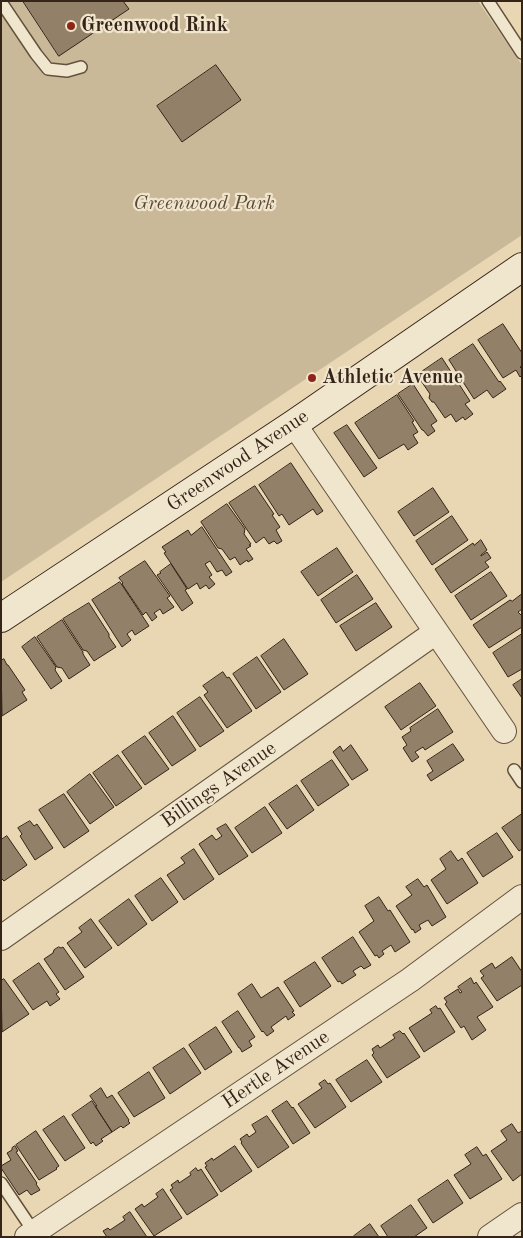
<!DOCTYPE html>
<style>
body{margin:0}
#map{position:relative;width:523px;height:1238px;overflow:hidden;background:#e8d7b2;font-family:"Old Standard TT",serif}
canvas{display:block}
.frame{position:absolute;inset:0;border:2px solid #352418;pointer-events:none}
</style>
<div id="map">
<canvas width="523" height="1238"></canvas>
<div class="frame"></div>
</div>
<script>
const c = document.querySelector('canvas').getContext('2d');
c.lineJoin = 'round';
function fill(path, color) { c.fillStyle = color; c.fill(path, 'evenodd'); }
function trace(path, color, width, dash) { c.strokeStyle = color; c.lineWidth = width; c.lineCap = dash ? 'butt' : 'round'; c.setLineDash(dash || []); c.stroke(path); }
function write(font, color, halo, rows, align = 'center') {
  c.font = font + ' "Old Standard TT",serif'; c.lineWidth = 4.5; c.setLineDash([]); c.textBaseline = 'middle'; c.strokeStyle = halo; c.fillStyle = color; for (const [text, x, y, turn = 0] of rows) {
    c.save(); c.translate(x, y); c.rotate((+turn || 0) * Math.PI / 180); c.textAlign = isNaN(turn) ? turn : align; if (halo) c.strokeText(text, 0, 0); c.fillText(text, 0, 0); c.restore();
  }
}
const green = new Path2D(`
 M 1,1 L 478,1 L 522,65 L 522,235 L 1,582 Z`);
const building = new Path2D(`
 M 23,1 L 123,1 L 129,9 L 59,56 Z
 M 216,65 L 241,100 L 182,142 L 157,106 Z
 M 503,324 L 522,353 L 522,366 L 520,367 L 522,369 L 522,375 L 520,377 L 516,370 L 503,378 L 478,340 Z
 M 473,344 L 499,382 L 500,381 L 506,389 L 493,398 L 487,390 L 474,399 L 449,360 Z
 M 442,358 L 470,401 L 465,404 L 473,414 L 465,420 L 463,417 L 456,422 L 451,414 L 445,418 L 434,402 L 432,402 L 429,398 L 430,394 L 417,375 Z
 M 413,384 L 437,421 L 431,425 L 435,431 L 428,436 L 423,430 L 422,430 L 398,394 Z
 M 397,395 L 414,421 L 412,422 L 418,432 L 413,435 L 418,443 L 408,450 L 404,444 L 379,459 L 355,423 Z
 M 347,425 L 377,468 L 364,477 L 334,433 Z
 M 291,463 L 323,511 L 317,515 L 313,509 L 289,525 L 282,514 L 279,516 L 259,485 Z
 M 255,486 L 274,514 L 272,515 L 280,527 L 276,530 L 282,541 L 277,544 L 274,541 L 269,544 L 264,537 L 256,543 L 229,503 Z
 M 433,488 L 449,512 L 414,536 L 398,512 Z
 M 227,504 L 245,529 L 244,534 L 251,544 L 249,545 L 251,546 L 246,549 L 253,559 L 248,562 L 247,560 L 240,565 L 235,557 L 230,560 L 222,549 L 218,548 L 201,522 Z
 M 452,516 L 468,540 L 432,565 L 416,541 Z
 M 202,527 L 232,572 L 226,576 L 222,570 L 217,572 L 210,561 L 205,564 L 212,575 L 209,577 L 215,584 L 209,589 L 206,585 L 200,589 L 197,583 L 188,589 L 164,553 L 166,552 L 162,547 L 188,530 L 191,535 Z
 M 481,540 L 487,550 L 481,555 L 481,556 L 487,552 L 491,558 L 485,562 L 489,567 L 451,593 L 435,569 L 473,543 L 474,545 Z
 M 337,548 L 353,572 L 318,596 L 301,572 Z
 M 145,561 L 170,596 L 167,598 L 174,607 L 163,614 L 160,609 L 154,613 L 157,617 L 152,621 L 146,612 L 143,615 L 122,584 L 123,583 L 119,578 Z
 M 171,564 L 187,589 L 185,590 L 193,603 L 182,611 L 157,575 L 161,573 L 160,572 Z
 M 491,572 L 507,596 L 471,620 L 455,596 Z
 M 357,575 L 373,599 L 336,623 L 321,600 Z
 M 120,582 L 149,626 L 135,635 L 132,630 L 127,634 L 131,640 L 122,647 L 92,600 Z
 M 522,594 L 522,609 L 518,612 L 522,616 L 522,627 L 489,648 L 473,625 L 510,600 L 512,601 Z
 M 89,603 L 109,634 L 109,637 L 116,647 L 94,661 L 87,651 L 83,650 L 63,619 Z
 M 376,603 L 392,627 L 356,651 L 340,626 Z
 M 62,620 L 83,652 L 83,654 L 90,665 L 69,679 L 62,668 L 57,667 L 37,637 Z
 M 522,634 L 522,669 L 508,677 L 493,653 Z
 M 35,637 L 56,667 L 55,670 L 62,681 L 51,689 L 22,647 Z
 M 284,639 L 308,674 L 284,690 L 261,656 Z
 M 257,657 L 281,692 L 256,709 L 233,674 Z
 M 4,659 L 7,665 L 8,665 L 25,690 L 22,692 L 27,700 L 2,716 L 1,661 Z
 M 223,672 L 227,678 L 229,677 L 252,711 L 227,728 L 204,695 L 208,692 L 203,686 Z
 M 522,679 L 522,698 L 513,685 Z
 M 420,683 L 436,706 L 401,730 L 385,707 Z
 M 200,697 L 224,731 L 200,747 L 177,713 Z
 M 438,709 L 453,732 L 425,750 L 423,747 L 415,752 L 419,757 L 412,762 L 403,748 L 407,745 L 402,737 L 411,731 L 410,728 Z
 M 173,716 L 196,750 L 172,766 L 149,733 Z
 M 145,736 L 169,769 L 145,785 L 122,752 Z
 M 453,744 L 464,760 L 431,781 L 427,775 L 433,771 L 427,761 Z
 M 351,745 L 368,770 L 352,780 L 333,752 L 340,746 L 343,751 Z
 M 118,755 L 142,788 L 116,806 L 93,773 Z
 M 332,760 L 349,785 L 318,806 L 301,781 Z
 M 90,774 L 114,807 L 90,824 L 67,792 Z
 M 297,785 L 314,810 L 287,829 L 269,804 Z
 M 64,794 L 89,831 L 64,848 L 39,810 Z
 M 265,807 L 282,833 L 252,853 L 235,828 Z
 M 522,814 L 522,849 L 519,851 L 502,828 Z
 M 30,821 L 34,826 L 37,824 L 53,848 L 35,860 L 20,836 L 22,834 L 18,828 Z
 M 226,824 L 248,856 L 219,875 L 199,844 L 212,835 L 216,840 L 222,836 L 217,829 Z
 M 497,833 L 513,857 L 483,877 L 467,853 Z
 M 7,836 L 27,865 L 4,881 L 1,878 L 1,840 Z
 M 194,849 L 214,879 L 184,900 L 167,875 L 185,863 L 181,858 Z
 M 451,851 L 458,861 L 462,858 L 478,883 L 447,904 L 431,880 L 446,869 L 440,859 Z
 M 161,878 L 178,902 L 152,921 L 135,896 Z
 M 418,879 L 424,887 L 427,885 L 446,917 L 432,926 L 428,920 L 419,925 L 421,929 L 415,933 L 413,929 L 412,930 L 396,906 L 412,895 L 406,887 Z
 M 379,897 L 388,911 L 390,910 L 410,942 L 395,952 L 391,945 L 382,951 L 384,954 L 379,958 L 377,955 L 375,956 L 359,932 L 374,921 L 365,906 Z
 M 129,899 L 147,924 L 118,946 L 99,921 Z
 M 91,919 L 112,948 L 85,968 L 67,943 L 82,932 L 79,928 Z
 M 353,937 L 371,965 L 364,969 L 361,966 L 356,969 L 353,971 L 356,975 L 342,984 L 340,981 L 338,982 L 322,958 Z
 M 59,947 L 61,948 L 63,947 L 84,977 L 65,990 L 44,959 L 53,953 L 54,950 Z
 M 512,957 L 522,972 L 522,985 L 497,1001 L 481,978 L 484,976 L 480,971 L 492,963 L 495,968 Z
 M 315,962 L 331,986 L 300,1007 L 284,982 Z
 M 39,963 L 59,992 L 56,994 L 60,999 L 50,1006 L 47,1001 L 33,1010 L 13,981 Z
 M 471,978 L 474,984 L 476,982 L 493,1007 L 477,1017 L 486,1030 L 472,1040 L 464,1026 L 461,1028 L 445,1004 L 447,1002 L 444,998 L 458,989 L 460,993 L 462,992 L 458,987 Z
 M 4,979 L 29,1014 L 2,1032 L 1,981 Z
 M 252,984 L 261,998 L 278,987 L 294,1011 L 292,1012 L 295,1015 L 288,1020 L 286,1016 L 271,1027 L 274,1031 L 267,1036 L 263,1031 L 262,1032 L 238,994 Z
 M 436,1006 L 438,1009 L 440,1008 L 455,1032 L 424,1052 L 409,1028 L 432,1013 L 430,1010 Z
 M 238,1011 L 255,1037 L 249,1041 L 252,1046 L 242,1052 L 240,1048 L 239,1048 L 222,1022 Z
 M 216,1027 L 232,1052 L 205,1070 L 189,1045 Z
 M 400,1031 L 403,1034 L 404,1033 L 420,1057 L 387,1078 L 372,1055 L 374,1053 L 372,1049 L 378,1045 L 380,1048 L 395,1038 L 393,1035 Z
 M 184,1048 L 201,1073 L 170,1094 L 153,1068 Z
 M 367,1060 L 382,1082 L 351,1102 L 336,1080 Z
 M 149,1072 L 165,1098 L 134,1117 L 118,1093 Z
 M 325,1080 L 328,1084 L 330,1083 L 346,1107 L 315,1128 L 298,1104 L 322,1088 L 319,1084 Z
 M 101,1088 L 107,1098 L 112,1095 L 129,1120 L 128,1121 L 130,1123 L 123,1128 L 121,1126 L 112,1132 L 95,1106 L 97,1106 L 90,1096 Z
 M 92,1101 L 112,1132 L 101,1139 L 103,1141 L 96,1146 L 93,1142 L 91,1144 L 72,1115 Z
 M 287,1101 L 292,1108 L 293,1107 L 310,1133 L 293,1144 L 272,1111 Z
 M 64,1116 L 85,1148 L 65,1161 L 43,1130 Z
 M 267,1116 L 289,1147 L 258,1168 L 241,1143 L 242,1142 L 240,1139 L 247,1134 L 249,1137 L 256,1132 L 252,1125 Z
 M 512,1124 L 518,1133 L 522,1131 L 522,1174 L 513,1181 L 491,1151 L 507,1140 L 501,1131 Z
 M 36,1131 L 59,1166 L 56,1168 L 57,1169 L 39,1180 L 16,1145 Z
 M 15,1146 L 18,1151 L 16,1152 L 37,1183 L 36,1184 L 40,1190 L 31,1195 L 27,1190 L 19,1195 L 1,1168 L 1,1166 L 11,1160 L 7,1153 L 12,1150 L 12,1148 Z
 M 235,1146 L 252,1171 L 221,1192 L 205,1167 L 207,1166 L 205,1163 L 212,1158 L 213,1160 Z
 M 477,1147 L 483,1156 L 486,1154 L 502,1179 L 470,1199 L 454,1175 L 471,1164 L 465,1155 Z
 M 196,1168 L 198,1171 L 201,1169 L 218,1195 L 187,1215 L 170,1190 L 173,1188 L 171,1185 L 178,1180 L 179,1183 L 191,1175 L 190,1173 Z
 M 448,1180 L 463,1203 L 433,1223 L 418,1200 Z
 M 163,1189 L 182,1218 L 154,1236 L 135,1209 L 142,1204 L 144,1207 L 158,1197 L 156,1194 Z
 M 411,1205 L 427,1228 L 414,1237 L 388,1237 L 381,1226 Z
 M 130,1212 L 147,1237 L 107,1237 L 103,1231 L 108,1228 L 110,1230 L 125,1220 L 123,1217 Z
 M 370,1224 L 379,1237 L 355,1237 L 354,1236 Z`);
const lane = new Path2D(`
 M 488,1 L 522,53
 M 1,2 L 36,54 L 48,69 L 67,71 L 81,67
 M 514,770 L 522,782
 M 1,1183 L 34,1232`);
const street = new Path2D(`
 M 294,424 L 504,731
 M 1,938 L 436,632
 M 27,1237 L 410,980 L 522,897
 M 490,1237 L 522,1215`);
const secondary = new Path2D(`
 M 1,618 L 294,424 L 522,267`);
const markers = [
 [71,26,5,"#8f2418"],
 [312,378,5,"#8f2418"]
];
const poiNames = [
 ["Greenwood Rink",81,26],
 ["Athletic Avenue",322,378]
];
const parkNames = [
 ["Greenwood Park",204,204]
];
const streetNames = [
 ["Greenwood Avenue",238,461,-34],
 ["Billings Avenue",219,785,-35],
 ["Hertle Avenue",276,1070,-34]
];
fill(green, '#cab998');
fill(building, '#928168');
trace(building, '#352418', 1);
trace(lane, '#62513e', 14);
trace(street, '#62513e', 26);
trace(secondary, '#352418', 30);
trace(lane, '#f0e5cd', 11);
trace(street, '#f0e5cd', 24);
trace(secondary, '#f0e5cd', 28);
for (const [x, y, r, color] of markers) { const dot = new Path2D(); dot.arc(x, y, r, 0, 2 * Math.PI); c.fillStyle = color; c.fill(dot); trace(dot, '#f0e5cd', 2); }
write('bold 20px', '#352418', '#f0e5cd', poiNames, 'left');
write('italic 20px', '#5a4938', '#f0e5cd', parkNames);
write('20px', '#352418', '#f0e5cd', streetNames);
</script>
